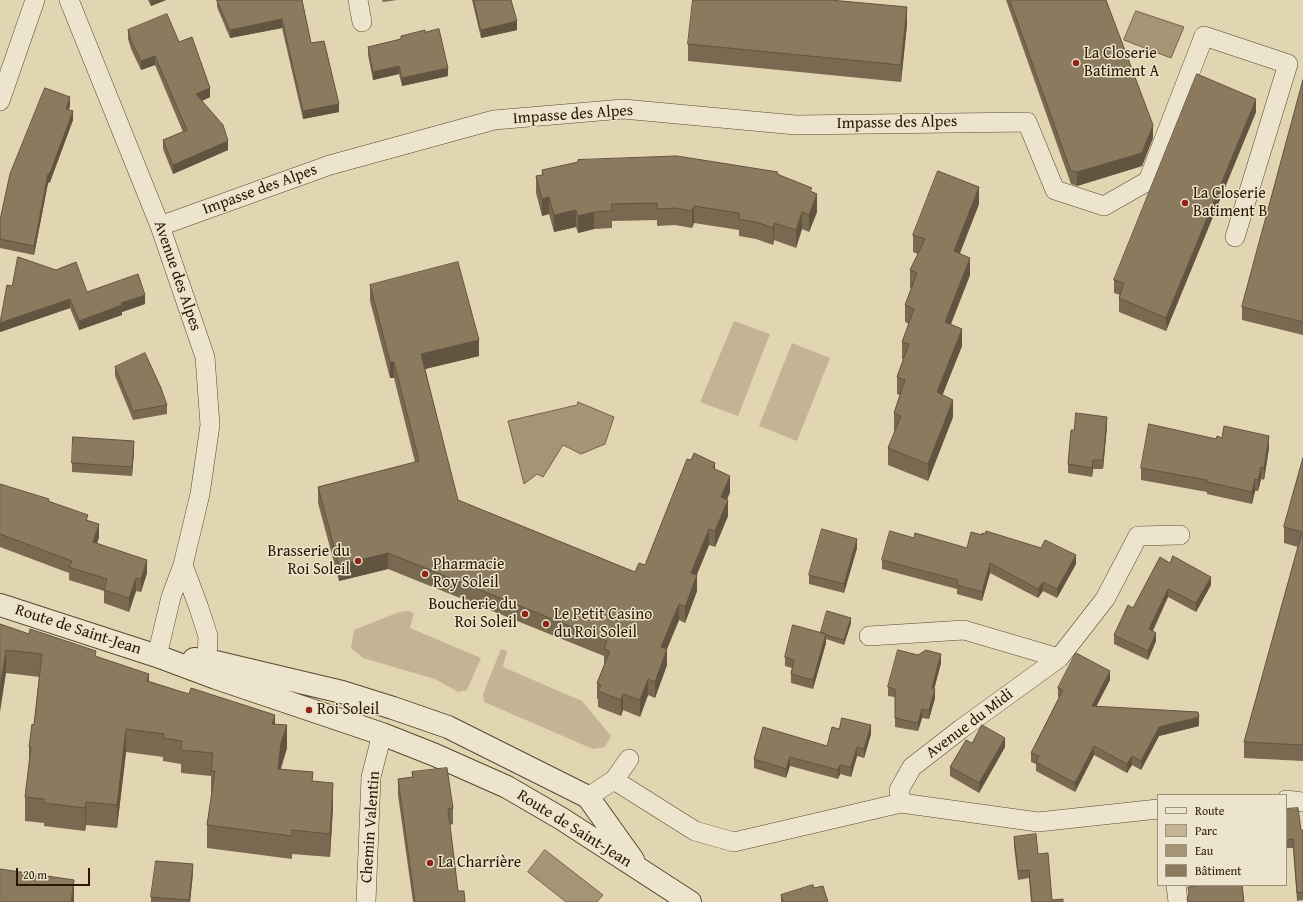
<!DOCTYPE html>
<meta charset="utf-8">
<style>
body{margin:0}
#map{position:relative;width:1303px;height:902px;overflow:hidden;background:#e2d5b2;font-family:"Gentium Book Plus",serif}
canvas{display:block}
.legend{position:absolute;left:1157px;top:794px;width:130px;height:92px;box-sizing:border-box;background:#ece4cd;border:1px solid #9f927b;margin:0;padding:5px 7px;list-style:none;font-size:12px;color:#2c1800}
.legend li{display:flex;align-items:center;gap:8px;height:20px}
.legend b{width:20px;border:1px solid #9f927b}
.scale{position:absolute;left:16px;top:868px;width:74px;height:18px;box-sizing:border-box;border:2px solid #2c1800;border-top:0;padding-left:5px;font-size:12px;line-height:14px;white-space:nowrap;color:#2c1800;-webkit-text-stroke:3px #ece4cd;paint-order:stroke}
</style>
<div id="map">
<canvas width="1303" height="902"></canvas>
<ul class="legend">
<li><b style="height:5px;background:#ece4cd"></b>Route</li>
<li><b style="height:11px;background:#c3b594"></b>Parc</li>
<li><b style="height:11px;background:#a49575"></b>Eau</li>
<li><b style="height:11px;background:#8b7a5d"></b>Bâtiment</li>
</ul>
<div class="scale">20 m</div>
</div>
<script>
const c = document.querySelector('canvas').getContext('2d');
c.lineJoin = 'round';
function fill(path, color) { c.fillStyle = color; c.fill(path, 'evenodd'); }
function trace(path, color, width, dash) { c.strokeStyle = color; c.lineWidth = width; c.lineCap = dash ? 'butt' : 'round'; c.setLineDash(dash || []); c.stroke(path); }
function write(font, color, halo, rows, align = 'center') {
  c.font = font + ' "Gentium Book Plus",serif'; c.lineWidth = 3; c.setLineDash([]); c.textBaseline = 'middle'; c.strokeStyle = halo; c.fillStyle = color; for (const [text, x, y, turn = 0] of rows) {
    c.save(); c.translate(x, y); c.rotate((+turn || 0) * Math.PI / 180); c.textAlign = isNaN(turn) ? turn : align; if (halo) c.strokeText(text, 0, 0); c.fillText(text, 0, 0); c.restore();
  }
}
const green = new Path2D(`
 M 734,321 L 770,334 L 738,416 L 700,402 Z
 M 792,343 L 830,358 L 797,441 L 759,426 Z
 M 408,611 L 414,613 L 410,628 L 481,658 L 467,690 L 458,692 L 435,679 L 363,658 L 351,648 L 354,630 L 399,612 Z
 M 501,649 L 507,651 L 503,667 L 582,701 L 611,736 L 605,747 L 593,749 L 484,702 L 483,694 Z`);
const water = new Path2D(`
 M 1136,11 L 1184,27 L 1171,58 L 1124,40 Z
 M 578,402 L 614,417 L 605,444 L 581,454 L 563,445 L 543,477 L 537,474 L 524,484 L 508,421 L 577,405 Z
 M 545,850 L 603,895 L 597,902 L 566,902 L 528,872 Z`);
const minor = new Path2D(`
 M 69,0 L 160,226 L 205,357 L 210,425 L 200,494 L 183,565 L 171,597 L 157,656
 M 358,0 L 362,22
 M 0,101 L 35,0
 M 160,226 L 330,165 L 494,120 L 623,109 L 796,125 L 1027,122 L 1055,190 L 1104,206 L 1148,181 L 1204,36 L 1288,64 L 1235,237
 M 183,565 L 199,608 L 208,636 L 207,660
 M 869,636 L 964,630 L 1059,658
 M 614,780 L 695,831 L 734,842 L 901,803 L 1038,822 L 1158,809
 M 588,797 L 614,780 L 629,759
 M 1286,800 L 1303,802
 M 901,803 L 899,790 L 912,767 L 961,729 L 1059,658 L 1105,599 L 1138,536 L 1180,535
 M 1176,885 L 1178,902
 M 366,902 L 371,777 L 382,734`);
const tertiary = new Path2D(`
 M 0,605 L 157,656 L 216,678 L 382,734 L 435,755 L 507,787 L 562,819 L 690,902
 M 194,659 L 207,660 L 342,692 L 393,708 L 448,727 L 588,797 L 633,860`);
const wall = new Path2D(`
 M 148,0 L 166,0 L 151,6 Z
 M 217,0 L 302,0 L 311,43 L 339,112 L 303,119 L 282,28 L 230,38 L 217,7 Z
 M 382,0 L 397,0 L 383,2 Z
 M 472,0 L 511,0 L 517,30 L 481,38 Z
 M 1006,0 L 1106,0 L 1153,138 L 1142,166 L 1077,186 L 1071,184 Z
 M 907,24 L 901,82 L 688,61 L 688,44 Z
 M 128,30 L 179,42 L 210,97 L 201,101 L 228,150 L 173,174 L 163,149 L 163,140 L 183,132 L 155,65 L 141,70 L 131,49 L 128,39 Z
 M 425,32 L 448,76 L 402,86 L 399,74 L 373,80 L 368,55 L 368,47 L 401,39 L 401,36 Z
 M 1303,80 L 1303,335 L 1242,320 L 1242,307 Z
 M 70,106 L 69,109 L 73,120 L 50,182 L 48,183 L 34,255 L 0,248 L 0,220 Z
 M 1256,112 L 1166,331 L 1119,312 L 1119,298 L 1120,295 L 1114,293 L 1114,280 Z
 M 542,170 L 778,175 L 812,192 L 817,212 L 809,232 L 802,229 L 796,248 L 774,240 L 773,245 L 756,239 L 739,236 L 739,230 L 694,223 L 692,228 L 675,225 L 657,226 L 657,220 L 612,221 L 612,228 L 594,229 L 578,233 L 576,227 L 554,232 L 549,214 L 542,216 L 536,193 L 536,176 L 542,175 Z
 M 979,204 L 960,253 L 970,275 L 951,324 L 962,346 L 942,395 L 953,417 L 928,481 L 888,465 L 888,448 L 895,430 L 894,430 L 894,413 L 900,395 L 897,394 L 897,377 L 903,359 L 902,359 L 902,342 L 909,324 L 905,322 L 905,305 L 912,288 L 910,288 L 910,270 L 918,254 L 913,252 L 913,235 Z
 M 370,285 L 479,356 L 425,369 L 458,500 L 635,572 L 645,565 L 715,470 L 730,492 L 727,500 L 728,516 L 715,547 L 709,545 L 697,574 L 697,591 L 685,623 L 679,620 L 667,649 L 667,665 L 655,698 L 648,695 L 640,717 L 623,710 L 621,716 L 598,707 L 598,699 L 597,699 L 597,683 L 604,665 L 604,656 L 388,569 L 339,581 L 318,503 L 318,487 L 415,462 L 394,378 L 390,378 L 370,301 Z
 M 12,286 L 87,292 L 145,304 L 122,312 L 122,315 L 79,330 L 70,308 L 0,332 Z
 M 115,367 L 167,405 L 167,414 L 133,420 L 115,376 Z
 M 1107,426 L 1103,469 L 1093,469 L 1092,477 L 1068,473 L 1068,464 L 1074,430 Z
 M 1222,438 L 1269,448 L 1264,480 L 1261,479 L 1258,491 L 1255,491 L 1252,504 L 1207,494 L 1207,492 L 1141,480 L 1141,468 L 1216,439 Z
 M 134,451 L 132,476 L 72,472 L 72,463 Z
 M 1303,458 L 1303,761 L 1244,758 L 1244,742 L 1298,547 L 1284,543 L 1284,527 Z
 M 0,484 L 49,501 L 88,520 L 99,537 L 97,544 L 147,573 L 141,592 L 136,591 L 129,612 L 104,603 L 104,591 L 69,580 L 69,573 L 0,547 Z
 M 982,535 L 1076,564 L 1057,598 L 1043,591 L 1038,598 L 990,573 L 982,601 L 957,594 L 957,589 L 882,569 L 882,560 L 914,538 L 967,548 Z
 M 857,548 L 844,593 L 809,584 L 809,575 Z
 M 1170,563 L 1211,585 L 1196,612 L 1168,597 L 1153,631 L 1156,641 L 1148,660 L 1114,644 L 1114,635 L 1133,608 Z
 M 851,623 L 844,645 L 826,639 L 826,643 L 813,689 L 791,683 L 791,674 L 792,668 L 785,666 L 785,657 L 821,632 Z
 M 0,624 L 96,656 L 149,681 L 275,724 L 287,748 L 281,769 L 313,781 L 333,807 L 330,857 L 292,854 L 292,859 L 207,848 L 207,825 L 212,794 L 211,794 L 211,776 L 181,773 L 181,764 L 163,761 L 163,757 L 126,752 L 117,828 L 86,825 L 85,831 L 44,826 L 44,823 L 25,821 L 25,797 L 29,767 L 29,747 L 34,725 L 39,677 L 6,673 Z
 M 941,663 L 934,689 L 935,698 L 929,719 L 922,718 L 918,731 L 895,727 L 895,697 L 888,696 L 888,687 Z
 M 1110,680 L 1096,706 L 1199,726 L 1159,736 L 1141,770 L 1132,765 L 1127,773 L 1094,755 L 1075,792 L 1036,771 L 1036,764 L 1031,762 L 1031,753 L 1059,697 L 1058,697 L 1058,688 Z
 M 839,729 L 871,734 L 864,758 L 857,756 L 851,777 L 840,774 L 838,779 L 790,766 L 786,778 L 754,768 L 754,759 L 827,746 Z
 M 972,743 L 1005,747 L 979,793 L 950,776 L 950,767 Z
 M 412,772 L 453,808 L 453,824 L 450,825 L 458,891 L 465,902 L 413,902 L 398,795 L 398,779 L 412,777 Z
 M 1286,809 L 1301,830 L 1303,830 L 1303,900 L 1297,901 L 1293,848 L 1286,848 Z
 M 1014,837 L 1038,854 L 1052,900 L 1063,902 L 1031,902 L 1029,878 L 1018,880 L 1014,846 Z
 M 193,873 L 190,902 L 151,902 L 151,897 Z
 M 814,888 L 828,902 L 781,902 L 781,895 Z`);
const shadedWall = new Path2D(`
 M 151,0 L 166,0 L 151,6 Z
 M 907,7 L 907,24 L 901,82 L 901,65 Z
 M 282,19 L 282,28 L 230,38 L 230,30 Z
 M 517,21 L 517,30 L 481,38 L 481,30 Z
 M 155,56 L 155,65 L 141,70 L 141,61 Z
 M 399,66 L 399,74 L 373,80 L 373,72 Z
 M 448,68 L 448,76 L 402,86 L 402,78 Z
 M 210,88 L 210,97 L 196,104 L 196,94 Z
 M 70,97 L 70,106 L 66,118 L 66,109 Z
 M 1256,99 L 1256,112 L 1166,331 L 1166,318 Z
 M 339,104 L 339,112 L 303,119 L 303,111 Z
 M 73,111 L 73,120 L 50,182 L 48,183 L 34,255 L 34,246 L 48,174 Z
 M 1153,125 L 1153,138 L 1142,166 L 1077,186 L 1077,172 Z
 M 228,141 L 228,150 L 173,174 L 173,165 Z
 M 979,187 L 979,204 L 954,268 L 954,251 Z
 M 817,194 L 817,212 L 809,232 L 809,215 Z
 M 549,197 L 549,214 L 542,216 L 542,199 Z
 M 694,206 L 694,223 L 692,228 L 692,211 Z
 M 576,210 L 576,227 L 554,232 L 554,215 Z
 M 594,212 L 594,229 L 578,233 L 578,216 Z
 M 802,212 L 802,229 L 796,248 L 796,230 Z
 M 774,223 L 774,240 L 773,245 L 773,228 Z
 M 970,258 L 970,275 L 945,339 L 945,322 Z
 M 145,295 L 145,304 L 122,312 L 122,315 L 79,330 L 79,321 L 121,303 Z
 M 70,299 L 70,308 L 0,332 L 0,323 Z
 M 962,329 L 962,346 L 937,409 L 937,392 Z
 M 479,340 L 479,356 L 421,370 L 421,354 Z
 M 390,362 L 394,362 L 394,378 L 390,378 Z
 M 953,400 L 953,417 L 928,481 L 928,464 Z
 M 1107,417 L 1107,426 L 1103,469 L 1103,460 Z
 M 1269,436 L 1269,448 L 1264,480 L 1264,468 Z
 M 134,441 L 134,451 L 132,476 L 132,467 Z
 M 1093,460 L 1093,469 L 1092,477 L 1092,468 Z
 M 715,463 L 715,479 L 713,468 Z
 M 1261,467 L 1261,479 L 1258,491 L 1258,480 Z
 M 730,476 L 730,492 L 721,513 L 721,497 Z
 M 1255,479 L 1255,491 L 1252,504 L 1252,492 Z
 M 728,500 L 728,516 L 715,547 L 715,531 Z
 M 99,524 L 99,537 L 93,555 L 93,542 Z
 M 709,529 L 709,545 L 691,589 L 691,573 Z
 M 857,539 L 857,548 L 844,593 L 844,584 Z
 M 388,553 L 388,569 L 339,581 L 339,565 Z
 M 1076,555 L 1076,564 L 1057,598 L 1057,589 Z
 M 147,560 L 147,573 L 141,592 L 141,579 Z
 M 990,563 L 990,573 L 982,601 L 982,592 Z
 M 697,575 L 697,591 L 685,623 L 685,607 Z
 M 1211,577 L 1211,585 L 1196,612 L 1196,603 Z
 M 136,578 L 136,591 L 129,612 L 129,598 Z
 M 1043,582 L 1043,591 L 1038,598 L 1038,589 Z
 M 1168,589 L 1168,597 L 1149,638 L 1149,629 Z
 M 679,604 L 679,620 L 661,663 L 661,647 Z
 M 851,618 L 851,623 L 844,645 L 844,640 Z
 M 1156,633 L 1156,641 L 1148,660 L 1148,651 Z
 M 826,634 L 826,643 L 813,689 L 813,680 Z
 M 667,649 L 667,665 L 655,698 L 655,682 Z
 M 6,650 L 6,673 L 0,712 L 0,688 Z
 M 941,654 L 941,663 L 932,697 L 932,688 Z
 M 1110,671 L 1110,680 L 1092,715 L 1092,706 Z
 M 149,674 L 149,697 L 147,681 Z
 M 648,679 L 648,695 L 640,717 L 640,700 Z
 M 935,689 L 935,698 L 929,719 L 929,710 Z
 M 623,694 L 623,710 L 621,716 L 621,700 Z
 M 922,709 L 922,718 L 918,731 L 918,723 Z
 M 275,715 L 275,738 L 272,724 Z
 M 1199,717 L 1199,726 L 1159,736 L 1141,770 L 1141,761 L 1159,727 Z
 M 287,725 L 287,748 L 281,766 L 278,792 L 278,769 L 281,743 Z
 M 871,725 L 871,734 L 864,758 L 864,749 Z
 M 126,729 L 126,752 L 117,828 L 117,805 Z
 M 1005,738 L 1005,747 L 979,793 L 979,783 Z
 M 1094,746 L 1094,755 L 1075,792 L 1075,783 Z
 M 857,747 L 857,756 L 851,777 L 851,767 Z
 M 1132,756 L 1132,765 L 1127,773 L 1127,764 Z
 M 790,757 L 790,766 L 786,778 L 786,769 Z
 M 840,765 L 840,774 L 838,779 L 838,770 Z
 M 333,783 L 333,807 L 330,857 L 330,834 Z
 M 86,802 L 86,825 L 85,831 L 85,808 Z
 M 193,864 L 193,873 L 190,902 L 189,902 Z
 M 74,880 L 74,902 L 71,902 Z`);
const building = new Path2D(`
 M 217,0 L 302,0 L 311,43 L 324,41 L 339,104 L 303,111 L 282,19 L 230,30 Z
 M 474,0 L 511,0 L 517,21 L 481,30 Z
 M 693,0 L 830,0 L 907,7 L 901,65 L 688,44 Z
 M 1010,0 L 1106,0 L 1153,125 L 1142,153 L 1077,172 L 1071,171 Z
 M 167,14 L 179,42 L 192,37 L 210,88 L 196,94 L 223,125 L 228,141 L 173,165 L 163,140 L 187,130 L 155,56 L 141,61 L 131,40 L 128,30 Z
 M 439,29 L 448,68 L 402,78 L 399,66 L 373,72 L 368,47 L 401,39 L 401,36 L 425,30 L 425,32 Z
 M 1197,74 L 1256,99 L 1166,318 L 1119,298 L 1124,283 L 1114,280 Z
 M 1303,80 L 1303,322 L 1242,307 Z
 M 45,88 L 70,97 L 66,109 L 73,111 L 50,173 L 48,174 L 34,246 L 0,239 L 0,220 L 10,174 Z
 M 677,156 L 778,172 L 777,174 L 812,188 L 810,191 L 817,194 L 809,215 L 802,212 L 796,230 L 774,223 L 773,228 L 756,222 L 739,219 L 739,213 L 694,206 L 692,211 L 675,208 L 657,209 L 657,203 L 611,204 L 612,211 L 594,212 L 578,216 L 576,210 L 554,215 L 549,197 L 542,199 L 536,176 L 543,175 L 542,170 L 578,162 L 578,160 Z
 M 938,171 L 979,187 L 954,251 L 970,258 L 945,322 L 962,329 L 937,392 L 953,400 L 928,464 L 888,448 L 901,416 L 894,413 L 905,380 L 897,377 L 909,344 L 902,342 L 914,309 L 905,305 L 917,273 L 910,270 L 925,239 L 913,235 Z
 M 18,257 L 56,270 L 76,262 L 87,292 L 138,274 L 145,295 L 121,303 L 122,305 L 79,321 L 70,299 L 0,323 L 7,285 L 12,286 Z
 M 458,262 L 479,340 L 421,354 L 458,500 L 635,572 L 639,563 L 645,565 L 687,459 L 691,460 L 694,453 L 715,463 L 713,468 L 730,476 L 721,497 L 728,500 L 715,531 L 709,529 L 691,573 L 697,575 L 685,607 L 679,604 L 661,647 L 667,649 L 655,682 L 648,679 L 640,700 L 623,694 L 621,700 L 598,691 L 601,685 L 597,683 L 610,651 L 604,649 L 607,641 L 388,553 L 339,565 L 318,487 L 419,461 L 394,362 L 390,362 L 370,285 Z
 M 145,353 L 161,388 L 167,405 L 133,411 L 115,367 Z
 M 1076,413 L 1107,417 L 1103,460 L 1093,460 L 1092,468 L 1068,464 L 1071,430 L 1074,430 Z
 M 1149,424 L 1216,439 L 1217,436 L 1222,438 L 1224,426 L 1269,436 L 1264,468 L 1261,467 L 1258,480 L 1255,479 L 1252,492 L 1207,482 L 1207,480 L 1141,468 Z
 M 73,437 L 134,441 L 132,467 L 72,463 Z
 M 1303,458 L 1303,745 L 1244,742 L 1302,532 L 1284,527 Z
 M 0,484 L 49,499 L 48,501 L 88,515 L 86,520 L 99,524 L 93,542 L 147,560 L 141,579 L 136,578 L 129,598 L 104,590 L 107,579 L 69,567 L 72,561 L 0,534 Z
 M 822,529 L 857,539 L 844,584 L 809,575 Z
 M 890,531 L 914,538 L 915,533 L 967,548 L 971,532 L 982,535 L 982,533 L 985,534 L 986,531 L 1041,548 L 1045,540 L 1076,555 L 1057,589 L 1043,582 L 1038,589 L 990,563 L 982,592 L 957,585 L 958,580 L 882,560 Z
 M 1173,556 L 1211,577 L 1196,603 L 1168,589 L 1149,629 L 1156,633 L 1148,651 L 1114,635 L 1128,605 L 1133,608 L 1160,557 L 1170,563 Z
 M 827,611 L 851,618 L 844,640 L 826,635 L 826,634 L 821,632 Z
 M 0,624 L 29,634 L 30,629 L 96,651 L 95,656 L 149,674 L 147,681 L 189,694 L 191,688 L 275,715 L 272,724 L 287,725 L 281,743 L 278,769 L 313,772 L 312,781 L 333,783 L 330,834 L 292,830 L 292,836 L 207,825 L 215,771 L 211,771 L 213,753 L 181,750 L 182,741 L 163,738 L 164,734 L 126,729 L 117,805 L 86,802 L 85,808 L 44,803 L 44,799 L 25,797 L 31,747 L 29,747 L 32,724 L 34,725 L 42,654 L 6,650 L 0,688 Z
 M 793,625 L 826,634 L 813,680 L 791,674 L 794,660 L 785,657 Z
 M 898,650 L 918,655 L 926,650 L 941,654 L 932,688 L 935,689 L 929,710 L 922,709 L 918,723 L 895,718 L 895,689 L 888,687 Z
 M 1076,653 L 1110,671 L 1092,706 L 1198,712 L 1199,717 L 1159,727 L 1141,761 L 1132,756 L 1127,764 L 1094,746 L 1075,783 L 1036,762 L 1039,756 L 1031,753 L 1063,690 L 1058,688 Z
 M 842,718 L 871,725 L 864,749 L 857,747 L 851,767 L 840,765 L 838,770 L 790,757 L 786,769 L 754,759 L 763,727 L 827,746 L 832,727 L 839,729 Z
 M 982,725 L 1005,738 L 979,783 L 950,767 L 966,740 L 972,743 Z
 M 447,768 L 453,808 L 448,809 L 458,891 L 464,891 L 465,902 L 415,902 L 398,779 L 413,777 L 412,772 Z
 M 1298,808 L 1301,830 L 1303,830 L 1303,892 L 1297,893 L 1293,839 L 1286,840 L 1286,809 Z
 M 1036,834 L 1038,854 L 1048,853 L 1052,900 L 1063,899 L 1063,902 L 1032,902 L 1029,870 L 1018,871 L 1014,837 Z
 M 156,861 L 193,864 L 189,900 L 151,897 Z
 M 0,869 L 74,880 L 71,902 L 0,902 Z
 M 813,885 L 814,888 L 823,886 L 828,902 L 783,902 L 781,895 Z
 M 1197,885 L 1242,885 L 1244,902 L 1188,902 L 1187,899 L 1189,893 L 1188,887 L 1197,886 Z`);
const markers = [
 [1076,63,4,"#8f2418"],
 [1185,203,4,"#8f2418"],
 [358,561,4,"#8f2418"],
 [425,574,4,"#8f2418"],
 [525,614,4,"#8f2418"],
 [546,624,4,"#8f2418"],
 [309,710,4,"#8f2418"],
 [430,863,4,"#8f2418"]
];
const poiNames = [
 ["La Closerie",1084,54],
 ["Batiment A",1084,72],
 ["La Closerie",1193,194],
 ["Batiment B",1193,212],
 ["Brasserie du",350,552,"right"],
 ["Roi Soleil",350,570,"right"],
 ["Pharmacie",433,565],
 ["Roy Soleil",433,583],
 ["Boucherie du",517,605,"right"],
 ["Roi Soleil",517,623,"right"],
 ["Le Petit Casino",554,615],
 ["du Roi Soleil",554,633],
 ["Roi Soleil",317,710],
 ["La Charrière",438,863]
];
const streetNames = [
 ["Impasse des Alpes",573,115,-4],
 ["Impasse des Alpes",897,123,-1],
 ["Impasse des Alpes",260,190,-20],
 ["Avenue des Alpes",177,276,71],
 ["Route de Saint-Jean",78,630,18],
 ["Avenue du Midi",970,724,-37],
 ["Chemin Valentin",371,827,-86],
 ["Route de Saint-Jean",574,829,32]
];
fill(green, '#c3b594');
fill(water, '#a49575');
trace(water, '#746346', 1);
trace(minor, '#5a472c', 20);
trace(tertiary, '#5a472c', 24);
trace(minor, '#ece4cd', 19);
trace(tertiary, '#ece4cd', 22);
fill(wall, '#786950');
fill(shadedWall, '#615541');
fill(building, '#8b7a5d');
trace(building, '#615541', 1);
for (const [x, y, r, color] of markers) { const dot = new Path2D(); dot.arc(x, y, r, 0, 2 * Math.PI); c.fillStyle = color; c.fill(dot); trace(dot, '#ece4cd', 1.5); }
write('16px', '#2c1800', '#ece4cd', poiNames, 'left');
write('16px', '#2c1800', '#ece4cd', streetNames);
</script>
